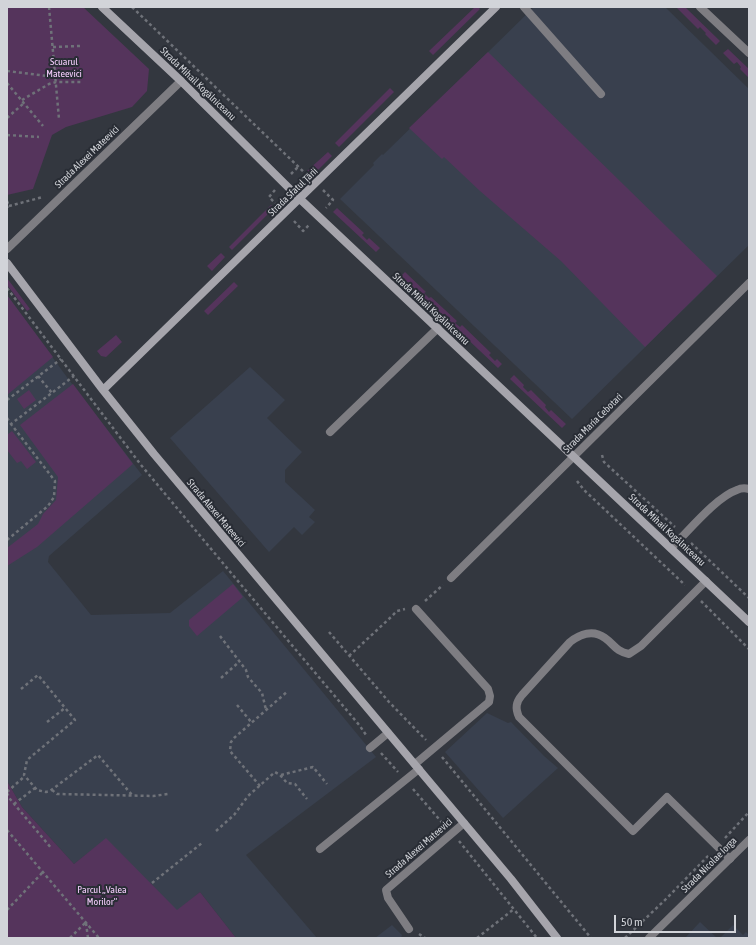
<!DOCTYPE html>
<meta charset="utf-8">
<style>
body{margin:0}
#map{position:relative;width:756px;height:945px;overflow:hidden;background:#33373f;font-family:"Asap Condensed",sans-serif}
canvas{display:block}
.frame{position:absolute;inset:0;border:8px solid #d2d4d9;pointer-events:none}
.scale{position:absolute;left:614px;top:915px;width:122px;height:18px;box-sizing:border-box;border:2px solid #d2d4d9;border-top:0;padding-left:5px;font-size:12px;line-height:14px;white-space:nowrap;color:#d2d4d9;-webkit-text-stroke:3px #292d35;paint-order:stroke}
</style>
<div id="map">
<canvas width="756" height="945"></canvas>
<div class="frame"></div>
<div class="scale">50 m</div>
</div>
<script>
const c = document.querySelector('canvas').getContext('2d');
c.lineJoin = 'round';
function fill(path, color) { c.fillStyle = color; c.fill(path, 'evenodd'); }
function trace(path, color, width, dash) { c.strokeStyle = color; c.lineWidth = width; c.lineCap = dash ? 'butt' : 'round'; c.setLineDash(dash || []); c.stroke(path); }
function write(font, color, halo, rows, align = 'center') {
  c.font = font + ' "Asap Condensed",sans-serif'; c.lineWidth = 4; c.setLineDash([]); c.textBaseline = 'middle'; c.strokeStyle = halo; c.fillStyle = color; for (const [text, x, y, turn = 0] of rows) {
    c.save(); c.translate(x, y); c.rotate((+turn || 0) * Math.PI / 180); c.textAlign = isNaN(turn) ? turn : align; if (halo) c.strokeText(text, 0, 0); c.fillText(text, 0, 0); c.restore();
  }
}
const built = new Path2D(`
 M 534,7 L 665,7 L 749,89 L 749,245 L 572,419 L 340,199 L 374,165 L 373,163 L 382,154 L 383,155 Z
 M 7,295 L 69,380 L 142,475 L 49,556 L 48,562 L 91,615 L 170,613 L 223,571 L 376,757 L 246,855 L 317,938 L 236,938 L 200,892 L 177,911 L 106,839 L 74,864 L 22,807 L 7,781 Z
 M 250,367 L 285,400 L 267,418 L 302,452 L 285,470 L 285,482 L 315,510 L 309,517 L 315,522 L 302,535 L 294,527 L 269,552 L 170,438 Z
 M 487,713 L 508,723 L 511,722 L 544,756 L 558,768 L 503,818 L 445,752 Z
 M 700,922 L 717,938 L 685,938 Z
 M 392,925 L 402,935 L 401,938 L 375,938 Z
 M 733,925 L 743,935 L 746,932 L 749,935 L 749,938 L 720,938 Z`);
const green = new Path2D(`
 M 7,7 L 83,7 L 149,69 L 147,91 L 132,107 L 66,127 L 52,135 L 33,189 L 7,195 Z
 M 475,7 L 478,7 L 480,9 L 433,55 L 429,51 Z
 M 676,7 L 685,7 L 720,41 L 716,45 L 705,34 L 706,33 L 700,27 L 698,29 Z
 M 728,49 L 749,69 L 749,78 L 740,69 L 741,67 L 737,62 L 734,64 L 723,53 Z
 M 488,52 L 717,276 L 645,347 L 561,261 L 480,191 L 444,157 L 442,159 L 409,128 Z
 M 390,88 L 394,92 L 339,147 L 335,143 Z
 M 328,152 L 332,156 L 316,172 L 311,175 L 307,171 Z
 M 271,205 L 274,208 L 232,250 L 229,247 Z
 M 337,208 L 364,233 L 362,235 L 367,240 L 369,238 L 380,248 L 376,252 L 333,212 Z
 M 221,253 L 225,257 L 212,271 L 207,266 Z
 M 405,272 L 426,292 L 424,293 L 429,298 L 431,297 L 457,321 L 455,323 L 460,327 L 462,325 L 491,353 L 489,355 L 495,361 L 497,359 L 502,364 L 498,368 L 401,276 Z
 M 7,278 L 30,309 L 27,311 L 7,285 Z
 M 234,282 L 238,286 L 208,315 L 204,311 Z
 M 7,295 L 53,357 L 7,395 Z
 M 116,335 L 122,342 L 106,357 L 101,356 L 97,351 Z
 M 514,375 L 524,385 L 523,387 L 528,392 L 531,390 L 546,405 L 545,407 L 549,412 L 551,410 L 566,424 L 562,428 L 510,379 Z
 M 73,384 L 133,464 L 37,547 L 7,566 L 7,548 L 38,524 L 43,514 L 56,500 L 58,477 L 20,425 Z
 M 29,390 L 36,400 L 24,409 L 17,399 Z
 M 12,431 L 36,462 L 27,469 L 21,461 L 17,463 L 7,450 L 7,435 Z
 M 233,584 L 243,597 L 197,636 L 189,626 L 189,620 Z
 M 7,781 L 22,807 L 74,864 L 106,838 L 177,910 L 200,892 L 236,938 L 7,938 Z`);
const path = new Path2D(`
 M 49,7 L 59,119
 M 132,7 L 308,176
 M 53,47 L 80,46
 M 7,71 L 55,77
 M 7,83 L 43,126
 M 22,100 L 49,84 L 56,82 L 81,82
 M 7,118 L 24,103
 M 7,135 L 39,137
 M 291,174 L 298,167
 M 275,190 L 269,197 L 277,205
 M 323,190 L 333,200 L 326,208
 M 7,201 L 9,206 L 7,207
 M 9,206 L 43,197
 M 294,221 L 303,231 L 310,224
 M 7,288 L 141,465 L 232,574 L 360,726 L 366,735
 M 38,376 L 52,393
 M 7,400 L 61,359
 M 7,418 L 11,424 L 74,376
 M 602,455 L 604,462 L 675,527
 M 577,481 L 584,490 L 685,585
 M 7,540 L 48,506 L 54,497 L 55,481 L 11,424
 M 691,543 L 749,598
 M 425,601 L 443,585
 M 701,601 L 749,649
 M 329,632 L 389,702 L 426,740
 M 220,636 L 246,670 L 248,677 L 262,693 L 266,710
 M 349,656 L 391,617 L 397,611 L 405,609
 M 221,678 L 239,662
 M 21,689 L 38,675 L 75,720 L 27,760 L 24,775 L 37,790 L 46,792 L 50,791 L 98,755 L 132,795
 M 237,705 L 252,723
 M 47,722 L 65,708
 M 381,753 L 398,772
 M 442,757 L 591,938
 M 281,775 L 313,767 L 327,784
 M 260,786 L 230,751 L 231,742 L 234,738 L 288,691
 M 413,789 L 445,826
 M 52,790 L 57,794 L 153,796 L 168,794
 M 7,792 L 25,776
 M 7,793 L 10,799 L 52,849
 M 14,804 L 35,788
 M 7,830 L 99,938
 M 216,831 L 234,815 L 248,796 L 275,772 L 280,775 L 287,783 L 295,784 L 307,799
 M 725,838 L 749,812
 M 459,841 L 537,938
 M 152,883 L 202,843
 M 7,910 L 43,872
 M 86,923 L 88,938
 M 419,934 L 425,938
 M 70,938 L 86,922
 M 477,938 L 514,909
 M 625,938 L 665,900 L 709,855`);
const lane = new Path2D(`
 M 524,7 L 601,94
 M 330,432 L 438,328
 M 671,548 C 688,532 716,497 737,490 C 741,488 745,488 749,489
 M 706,581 L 641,646 L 629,654 C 615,651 615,645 605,638 C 593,629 580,634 570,642 L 522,695 C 516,702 515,708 519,717 L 633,831 L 667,797 L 730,859
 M 370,748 L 388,733
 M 415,764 L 489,702 L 490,696 L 488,689 L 416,609
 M 320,849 L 419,769
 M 409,929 L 388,898 L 386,890 L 464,823`);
const street = new Path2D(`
 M 700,7 L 749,53
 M 7,249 L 181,81
 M 451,578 L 749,283
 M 649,938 L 749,840`);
const secondary = new Path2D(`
 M 102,7 L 181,81 L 300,199 L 749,622
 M 7,263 L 103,390 L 154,454 L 511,879 L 557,938
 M 103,390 L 496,7`);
const parkNames = [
 ["Scuarul",64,62],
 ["Mateevici",64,74],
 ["Parcul „Valea",102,890],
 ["Morilor”",102,902]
];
const streetNames = [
 ["Strada Mihail Kogălniceanu",198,84,44],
 ["Strada Alexei Mateevici",87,157,-44],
 ["Strada Sfatul Țării",293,192,-44],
 ["Strada Mihail Kogălniceanu",431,309,43],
 ["Strada Maria Cebotari",593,423,-45],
 ["Strada Alexei Mateevici",216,513,50],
 ["Strada Mihail Kogălniceanu",667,530,43],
 ["Strada Alexei Mateevici",419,848,-41],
 ["Strada Nicolae Iorga",709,865,-45]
];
fill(built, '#39404e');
fill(green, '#55345c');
trace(path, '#6f7279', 2.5, [3, 3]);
trace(lane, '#7e7d82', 8);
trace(street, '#7e7d82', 8);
trace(secondary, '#a6a5ac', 8);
write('10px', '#f5cefd', '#292d35', parkNames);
write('10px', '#d2d4d9', '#292d35', streetNames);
</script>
